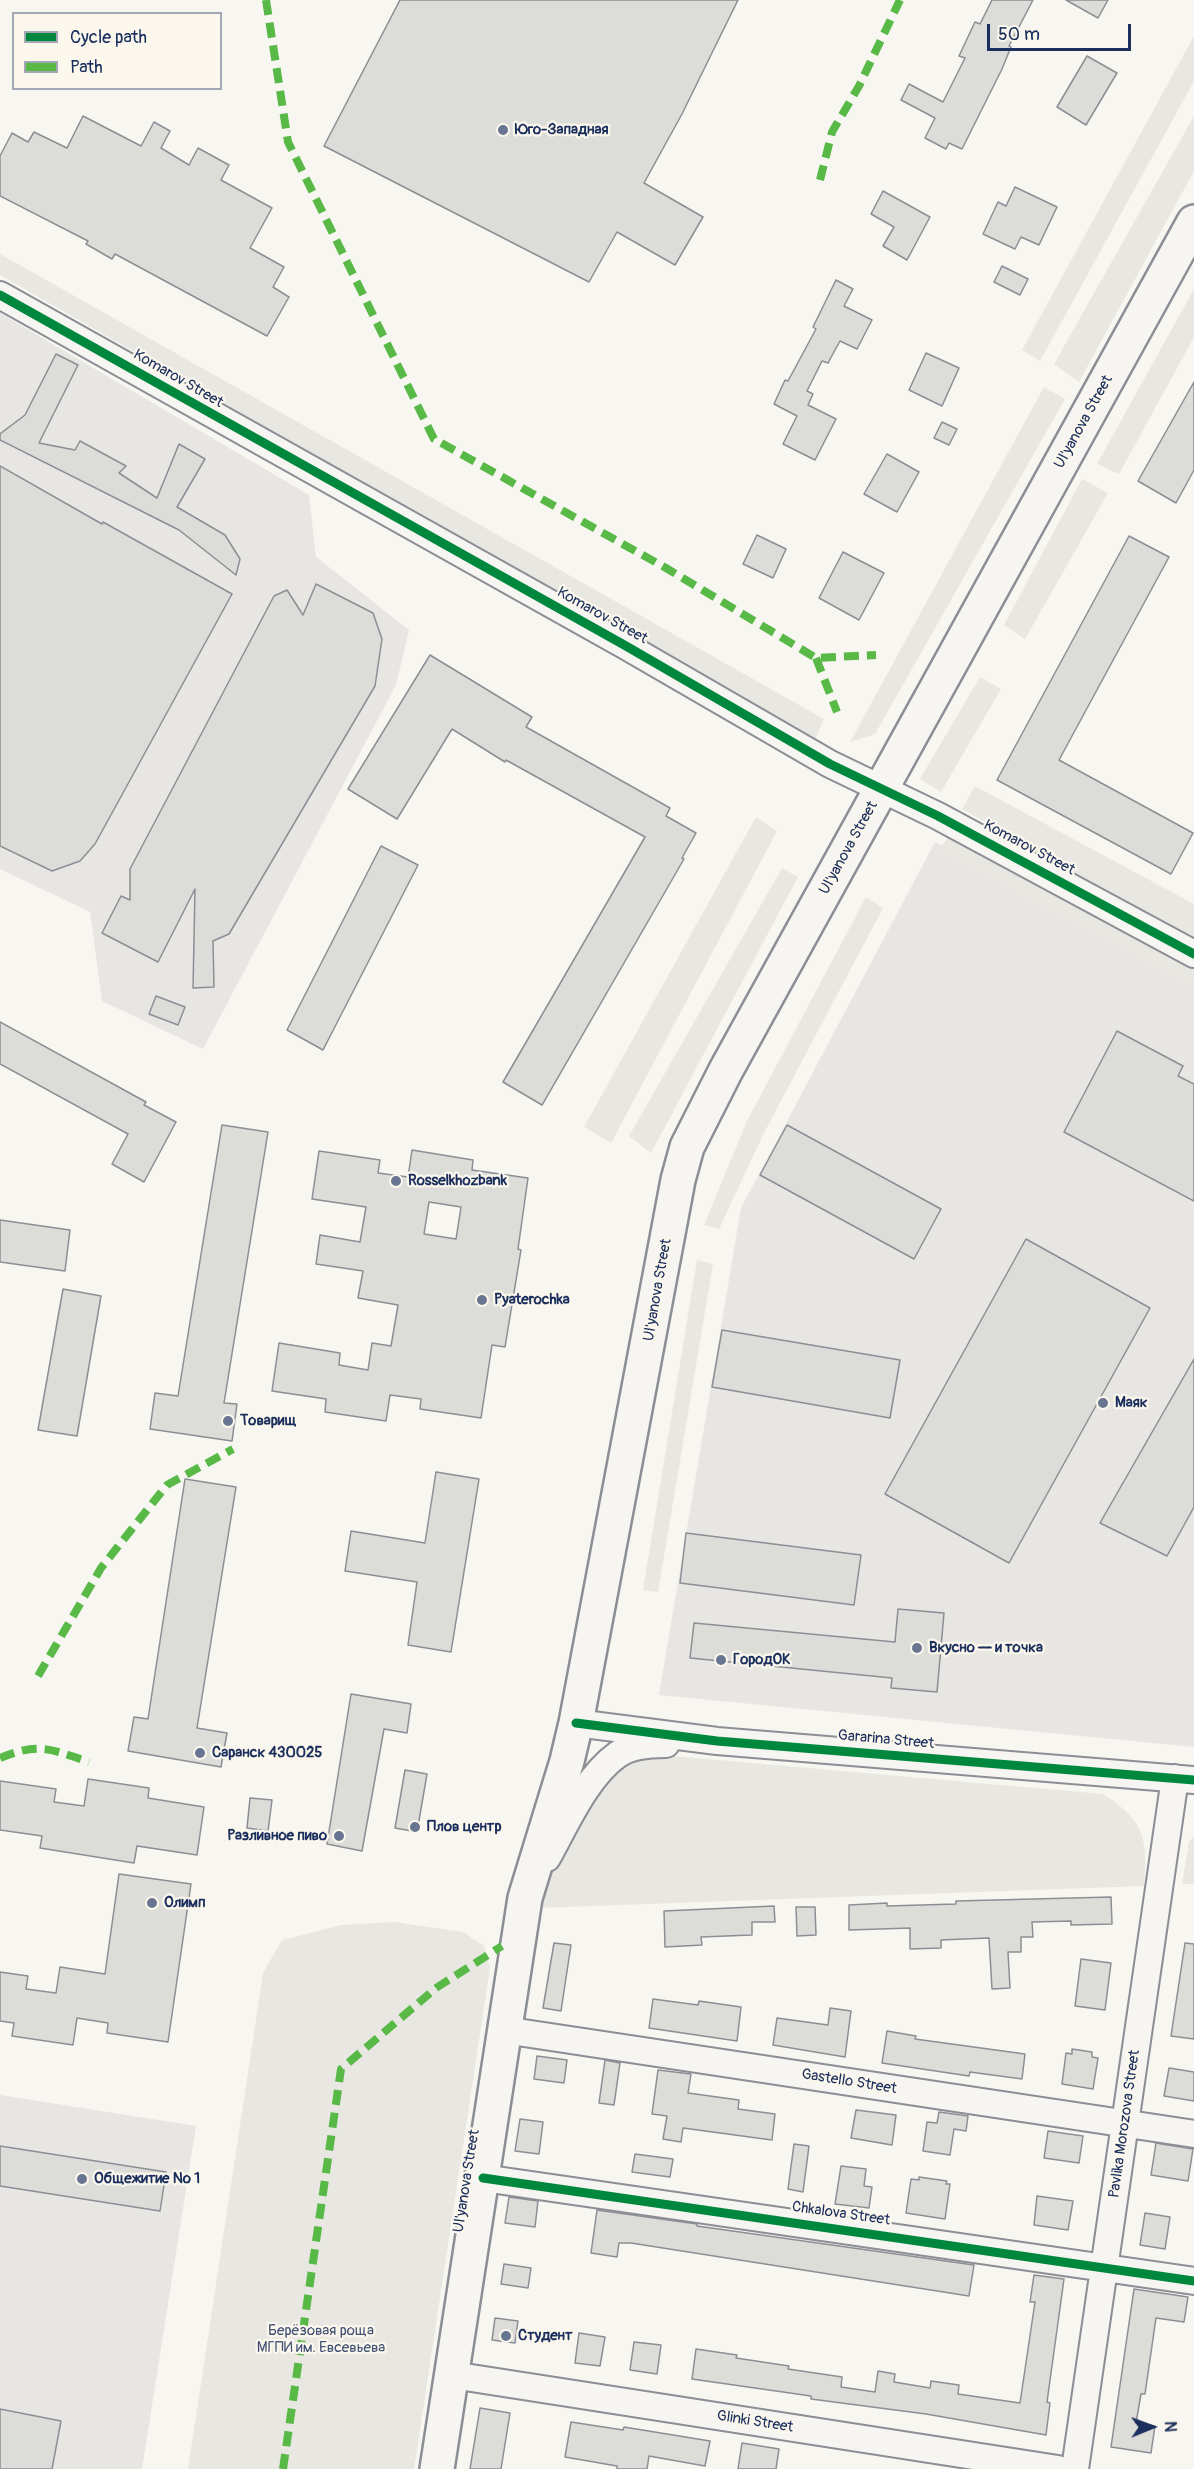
<!DOCTYPE html>
<meta charset="utf-8">
<style>
body{margin:0}
#map{position:relative;width:1194px;height:2469px;overflow:hidden;background:#f8f6f0;font-family:Pangolin,sans-serif}
canvas{display:block}
.legend{position:absolute;left:12px;top:12px;width:210px;height:78px;box-sizing:border-box;background:#fbf7ec;border:2px solid #a1a7b3;margin:0;padding:8px 10px;list-style:none;font-size:18px;color:#1b2f5e}
.legend li{display:flex;align-items:center;gap:12px;height:30px}
.legend b{width:30px;border:2px solid #a1a7b3}
.north{position:absolute;left:1122px;top:2397px;width:60px;height:60px;-webkit-text-stroke:4px #fbf7ec;paint-order:stroke;rotate:89deg;font-size:16px;font-weight:700;line-height:24px;text-align:center;color:#1b2f5e}
.north::after{content:'';display:block;margin:auto;width:21px;height:27px;background:#1b2f5e;clip-path:polygon(50% 0,100% 100%,50% 72%,0 100%)}
.scale{position:absolute;left:987px;top:24px;width:144px;height:27px;box-sizing:border-box;border:3px solid #1b2f5e;border-top:0;padding-left:8px;font-size:18px;line-height:21px;white-space:nowrap;color:#1b2f5e;-webkit-text-stroke:4px #fbf7ec;paint-order:stroke}
</style>
<div id="map">
<canvas width="1194" height="2469"></canvas>
<ul class="legend">
<li><b style="height:8px;background:#00873e"></b>Cycle path</li>
<li><b style="height:8px;background:#58b947"></b>Path</li>
</ul>
<div class="north">N</div>
<div class="scale">50 m</div>
</div>
<script>
const c = document.querySelector('canvas').getContext('2d');
c.lineJoin = 'round';
function fill(path, color) { c.fillStyle = color; c.fill(path, 'evenodd'); }
function trace(path, color, width, dash) { c.strokeStyle = color; c.lineWidth = width; c.lineCap = dash ? 'butt' : 'round'; c.setLineDash(dash || []); c.stroke(path); }
function write(font, color, halo, rows, align = 'center') {
  c.font = font + ' Pangolin,sans-serif'; c.lineWidth = 4.5; c.setLineDash([]); c.textBaseline = 'middle'; c.strokeStyle = halo; c.fillStyle = color; for (const [text, x, y, turn = 0] of rows) {
    c.save(); c.translate(x, y); c.rotate((+turn || 0) * Math.PI / 180); c.textAlign = isNaN(turn) ? turn : align; if (halo) c.strokeText(text, 0, 0); c.fillText(text, 0, 0); c.restore();
  }
}
const built = new Path2D(`
 M 0,313 L 309,495 L 316,557 L 409,630 L 396,685 L 203,1049 L 102,1001 L 90,912 L 0,869 Z
 M 935,842 L 1194,982 L 1194,1747 L 659,1695 L 741,1208 Z
 M 0,2095 L 196,2126 L 142,2469 L 0,2469 Z`);
const green = new Path2D(`
 M 1194,36 L 1194,81 L 1040,361 L 1022,350 Z
 M 1194,116 L 1194,171 L 1079,382 L 1054,364 Z
 M 0,254 L 824,719 L 814,741 L 0,275 Z
 M 1194,289 L 1194,337 L 1119,474 L 1097,464 Z
 M 1044,387 L 1065,399 L 875,734 L 850,742 Z
 M 1082,479 L 1108,493 L 1025,639 L 1004,625 Z
 M 980,677 L 1001,689 L 941,792 L 920,779 Z
 M 975,786 L 1194,904 L 1194,940 L 962,809 Z
 M 756,817 L 777,831 L 611,1143 L 584,1127 Z
 M 950,834 L 1194,964 L 1194,987 L 939,851 Z
 M 782,868 L 798,877 L 651,1153 L 629,1136 Z
 M 866,897 L 883,908 L 764,1133 L 719,1229 L 704,1225 L 747,1121 Z
 M 697,1260 L 713,1264 L 658,1592 L 643,1590 Z
 M 650,1754 L 1103,1794 C 1145,1821 1148,1838 1144,1886 L 536,1908 L 545,1867 L 610,1768 Z
 M 1194,1836 L 1194,1884 L 1182,1884 L 1189,1842 Z
 M 394,1922 L 463,1932 L 484,1946 L 490,1968 L 414,2469 L 188,2469 L 263,1973 L 282,1940 L 341,1925 Z`);
const building = new Path2D(`
 M 400,0 L 738,0 L 682,114 L 644,183 L 703,217 L 675,265 L 617,232 L 589,282 L 324,146 Z
 M 992,0 L 1033,0 L 1009,46 L 1011,47 L 1002,69 L 962,149 L 949,143 L 946,149 L 925,138 L 935,118 L 901,100 L 909,84 L 943,102 L 965,58 L 959,56 L 975,22 L 980,24 Z
 M 1066,0 L 1108,0 L 1098,18 Z
 M 1087,56 L 1117,73 L 1086,125 L 1057,107 Z
 M 83,116 L 141,146 L 154,122 L 170,131 L 161,148 L 189,165 L 198,148 L 229,165 L 221,180 L 272,208 L 250,248 L 284,267 L 273,287 L 289,297 L 267,336 L 115,254 L 112,259 L 86,244 L 88,241 L 0,196 L 0,156 L 12,133 L 28,142 L 34,132 L 67,148 Z
 M 1015,187 L 1057,207 L 1039,245 L 1021,237 L 1015,249 L 983,234 L 998,202 L 1006,206 Z
 M 883,191 L 930,217 L 907,260 L 883,246 L 894,227 L 871,214 Z
 M 1002,266 L 1028,279 L 1020,295 L 994,282 Z
 M 836,280 L 853,289 L 844,306 L 872,320 L 857,349 L 840,341 L 828,363 L 822,361 L 807,391 L 813,394 L 808,405 L 836,419 L 815,460 L 783,444 L 797,416 L 774,404 L 785,380 L 788,381 L 816,329 L 813,327 Z
 M 926,353 L 959,368 L 942,406 L 909,390 Z
 M 56,354 L 78,365 L 39,443 L 75,450 L 80,441 L 126,466 L 119,473 L 157,498 L 179,444 L 205,459 L 177,507 L 225,535 L 240,559 L 236,575 L 179,530 L 0,440 L 0,434 L 25,415 Z
 M 1194,382 L 1194,470 L 1176,503 L 1138,481 Z
 M 942,422 L 957,429 L 949,445 L 934,438 Z
 M 887,454 L 919,472 L 897,512 L 864,494 Z
 M 0,466 L 102,524 L 103,522 L 232,594 L 95,844 L 80,861 L 52,871 L 0,846 Z
 M 757,535 L 786,549 L 773,578 L 743,564 Z
 M 1129,536 L 1169,557 L 1059,760 L 1193,833 L 1171,874 L 997,780 Z
 M 843,552 L 884,573 L 859,620 L 819,598 Z
 M 316,584 L 373,613 L 382,639 L 375,686 L 229,934 L 213,941 L 214,987 L 193,988 L 195,889 L 158,962 L 102,933 L 121,896 L 130,900 L 130,869 L 274,596 L 287,590 L 303,615 Z
 M 430,655 L 532,717 L 526,727 L 670,808 L 666,816 L 696,833 L 682,858 L 684,859 L 542,1105 L 503,1082 L 645,837 L 506,760 L 505,762 L 452,729 L 397,819 L 348,789 Z
 M 381,846 L 418,865 L 323,1050 L 287,1030 Z
 M 156,996 L 185,1007 L 178,1025 L 149,1014 Z
 M 0,1022 L 146,1102 L 144,1105 L 176,1122 L 144,1182 L 112,1164 L 128,1134 L 0,1064 Z
 M 1117,1031 L 1183,1066 L 1178,1076 L 1194,1084 L 1194,1201 L 1064,1132 Z
 M 222,1125 L 268,1132 L 224,1403 L 237,1404 L 232,1441 L 150,1429 L 155,1393 L 178,1396 Z
 M 787,1125 L 941,1209 L 914,1259 L 760,1175 Z
 M 412,1150 L 473,1160 L 472,1170 L 528,1178 L 518,1249 L 521,1250 L 505,1347 L 492,1345 L 481,1418 L 420,1409 L 421,1399 L 390,1395 L 386,1421 L 325,1412 L 326,1399 L 272,1391 L 279,1343 L 340,1353 L 339,1365 L 368,1370 L 372,1343 L 391,1346 L 398,1305 L 358,1298 L 363,1271 L 316,1264 L 320,1235 L 360,1242 L 366,1207 L 312,1199 L 319,1151 L 380,1160 L 378,1173 L 408,1177 ZM 429,1202 L 461,1207 L 456,1239 L 424,1234 Z
 M 0,1220 L 70,1230 L 65,1271 L 0,1262 Z
 M 1026,1239 L 1150,1308 L 1009,1563 L 885,1494 Z
 M 63,1289 L 101,1296 L 77,1436 L 38,1430 Z
 M 722,1330 L 900,1360 L 890,1418 L 712,1387 Z
 M 1194,1359 L 1194,1507 L 1167,1556 L 1100,1523 Z
 M 436,1472 L 479,1479 L 451,1652 L 408,1645 L 417,1582 L 345,1571 L 351,1531 L 425,1543 Z
 M 185,1479 L 236,1487 L 197,1728 L 227,1733 L 221,1767 L 128,1751 L 134,1717 L 148,1719 Z
 M 686,1533 L 861,1555 L 854,1605 L 680,1583 Z
 M 898,1609 L 944,1613 L 937,1692 L 891,1688 L 892,1678 L 690,1658 L 694,1623 L 895,1642 Z
 M 351,1694 L 411,1704 L 407,1733 L 384,1729 L 362,1851 L 327,1844 Z
 M 405,1770 L 427,1774 L 417,1832 L 395,1828 Z
 M 88,1779 L 149,1788 L 148,1798 L 204,1807 L 197,1855 L 137,1846 L 134,1863 L 40,1848 L 42,1836 L 0,1830 L 0,1781 L 56,1789 L 54,1802 L 84,1806 Z
 M 250,1798 L 272,1800 L 268,1831 L 247,1828 Z
 M 119,1874 L 191,1884 L 168,2042 L 107,2033 L 108,2023 L 77,2018 L 73,2045 L 12,2036 L 14,2023 L 0,2021 L 0,1972 L 28,1976 L 26,1989 L 56,1993 L 60,1967 L 105,1974 Z
 M 1111,1897 L 1112,1924 L 1071,1925 L 1071,1921 L 1032,1922 L 1033,1937 L 1021,1937 L 1021,1952 L 1008,1952 L 1010,1988 L 992,1989 L 989,1938 L 941,1940 L 941,1948 L 910,1949 L 910,1928 L 849,1930 L 849,1905 L 887,1903 L 887,1906 L 956,1904 L 956,1901 Z
 M 774,1906 L 775,1922 L 752,1922 L 752,1935 L 701,1937 L 702,1945 L 665,1947 L 664,1911 Z
 M 796,1907 L 815,1907 L 816,1935 L 797,1936 Z
 M 554,1943 L 571,1945 L 561,2011 L 543,2008 Z
 M 1185,1943 L 1194,1944 L 1194,2039 L 1171,2036 Z
 M 1081,1959 L 1111,1963 L 1105,2010 L 1075,2006 Z
 M 653,1999 L 698,2005 L 699,2001 L 741,2007 L 737,2041 L 649,2028 Z
 M 830,2008 L 851,2011 L 845,2057 L 773,2045 L 777,2018 L 828,2025 Z
 M 887,2031 L 916,2036 L 915,2039 L 1025,2054 L 1022,2079 L 970,2072 L 969,2076 L 882,2063 Z
 M 1072,2049 L 1092,2052 L 1092,2057 L 1098,2058 L 1093,2089 L 1062,2084 L 1066,2053 L 1072,2054 Z
 M 537,2056 L 567,2060 L 564,2083 L 534,2079 Z
 M 605,2060 L 620,2063 L 614,2105 L 599,2103 Z
 M 1169,2068 L 1194,2072 L 1194,2101 L 1164,2096 Z
 M 658,2070 L 691,2074 L 688,2093 L 739,2100 L 738,2109 L 775,2114 L 772,2140 L 683,2128 L 681,2142 L 663,2139 L 667,2116 L 652,2114 Z
 M 856,2110 L 896,2115 L 892,2145 L 851,2138 Z
 M 939,2112 L 968,2116 L 966,2131 L 954,2129 L 950,2155 L 923,2151 L 927,2122 L 937,2123 Z
 M 520,2119 L 543,2122 L 539,2154 L 515,2151 Z
 M 1048,2131 L 1083,2136 L 1079,2163 L 1044,2158 Z
 M 1156,2143 L 1193,2149 L 1188,2181 L 1151,2175 Z
 M 794,2144 L 809,2146 L 803,2192 L 788,2189 Z
 M 0,2146 L 166,2172 L 160,2211 L 0,2186 Z
 M 635,2154 L 673,2159 L 670,2177 L 632,2172 Z
 M 841,2166 L 866,2169 L 864,2186 L 872,2187 L 869,2208 L 835,2204 Z
 M 919,2177 L 947,2181 L 946,2184 L 950,2184 L 945,2219 L 906,2213 L 911,2179 L 919,2180 Z
 M 1037,2196 L 1073,2201 L 1068,2230 L 1034,2225 Z
 M 509,2197 L 538,2201 L 535,2227 L 505,2223 Z
 M 597,2210 L 697,2224 L 697,2226 L 974,2265 L 969,2296 L 631,2243 L 619,2243 L 617,2257 L 591,2253 Z
 M 1145,2213 L 1170,2217 L 1165,2249 L 1140,2245 Z
 M 504,2264 L 531,2268 L 528,2288 L 501,2284 Z
 M 1034,2275 L 1064,2279 L 1047,2402 L 1050,2403 L 1046,2435 L 926,2414 L 811,2399 L 811,2396 L 692,2379 L 696,2349 L 737,2355 L 736,2358 L 789,2366 L 788,2369 L 842,2377 L 841,2387 L 875,2392 L 878,2371 L 895,2374 L 894,2382 L 930,2388 L 931,2381 L 959,2385 L 958,2394 L 1020,2403 L 1035,2302 L 1030,2302 Z
 M 1134,2289 L 1188,2297 L 1184,2322 L 1156,2318 L 1145,2394 L 1141,2394 L 1136,2423 L 1155,2426 L 1151,2453 L 1111,2447 Z
 M 495,2318 L 518,2321 L 515,2343 L 492,2340 Z
 M 579,2333 L 605,2337 L 600,2366 L 575,2363 Z
 M 634,2342 L 661,2345 L 657,2374 L 630,2370 Z
 M 480,2408 L 510,2413 L 501,2469 L 470,2469 Z
 M 0,2409 L 61,2421 L 52,2469 L 0,2469 Z
 M 571,2422 L 623,2430 L 624,2427 L 710,2441 L 705,2466 L 649,2456 L 647,2469 L 617,2469 L 617,2466 L 565,2457 Z
 M 742,2443 L 779,2449 L 776,2469 L 738,2469 Z`);
const minor = new Path2D(`
 M 0,295 L 626,646 L 830,764 L 938,816 L 1194,954
 M 576,1723 L 717,1741 L 1194,1780
 M 547,1858 C 565,1826 586,1777 617,1755 C 629,1746 651,1744 666,1744
 M 504,2030 L 1194,2134
 M 483,2178 L 1194,2281
 M 452,2375 L 1058,2469
 M 1075,2469 L 1175,1778`);
const major = new Path2D(`
 M 437,2469 L 525,1898 L 567,1761 L 576,1723 L 678,1180 L 687,1147 L 726,1070 L 1194,222`);
const quiet = new Path2D(`
 M 266,0 L 288,142 L 434,439 L 666,568 L 816,658 L 876,655
 M 820,180 L 832,132 L 859,86 L 900,0
 M 816,658 L 837,712
 M 38,1676 L 101,1568 L 167,1485 L 233,1449
 M 0,1758 C 39,1742 50,1749 89,1762
 M 283,2469 L 341,2069 L 436,1988 L 502,1946`);
const cycleway = new Path2D(`
 M 0,295 L 626,646 L 830,764 L 938,816 L 1194,954
 M 576,1723 L 717,1741 L 1194,1780
 M 483,2178 L 1194,2281`);
const markers = [
 [503,130,6,"#687591"],
 [396,1181,6,"#687591"],
 [482,1300,6,"#687591"],
 [1103,1403,6,"#687591"],
 [228,1421,6,"#687591"],
 [917,1648,6,"#687591"],
 [721,1660,6,"#687591"],
 [200,1753,6,"#687591"],
 [415,1827,6,"#687591"],
 [339,1836,6,"#687591"],
 [152,1903,6,"#687591"],
 [82,2179,6,"#687591"],
 [506,2336,6,"#687591"]
];
const poiNames = [
 ["Юго-Западная",515,130],
 ["Rosselkhozbank",408,1181],
 ["Pyaterochka",494,1300],
 ["Маяк",1115,1403],
 ["Товарищ",240,1421],
 ["Вкусно — и точка",929,1648],
 ["ГородОК",733,1660],
 ["Саранск 430025",212,1753],
 ["Плов центр",427,1827],
 ["Разливное пиво",327,1836,"right"],
 ["Олимп",164,1903],
 ["Общежитие № 1",94,2179],
 ["Студент",518,2336]
];
const streetNames = [
 ["Komarov Street",178,379,30],
 ["Ul'yanova Street",1084,422,-61],
 ["Komarov Street",602,616,29],
 ["Ul'yanova Street",849,848,-61],
 ["Komarov Street",1029,848,28],
 ["Ul'yanova Street",658,1290,-80],
 ["Gararina Street",886,1740,5],
 ["Gastello Street",849,2082,9],
 ["Pavlika Morozova Street",1125,2124,-82],
 ["Ul'yanova Street",467,2181,-81],
 ["Chkalova Street",841,2214,8],
 ["Glinki Street",755,2422,9]
];
const parkNames = [
 ["Берёзовая роща",321,2331],
 ["МГПИ им. Евсевьева",321,2348]
];
fill(built, '#e7e6e2');
fill(green, '#e8e7e2');
fill(building, '#dcdcd9');
trace(building, '#8b8e94', 1.5);
trace(minor, '#8b8e94', 30);
trace(major, '#8b8e94', 38);
trace(minor, '#f6f5f1', 26);
trace(major, '#f6f5f1', 33);
trace(quiet, '#58b947', 8, [15, 8]);
trace(cycleway, '#00873e', 9);
for (const [x, y, r, color] of markers) { const dot = new Path2D(); dot.arc(x, y, r, 0, 2 * Math.PI); c.fillStyle = color; c.fill(dot); trace(dot, '#fbf7ec', 2); }
write('bold 15px', '#1b2f5e', '#fbf7ec', poiNames, 'left');
write('15px', '#1b2f5e', '#fbf7ec', streetNames);
write('15px', '#415176', '#fbf7ec', parkNames);
</script>
